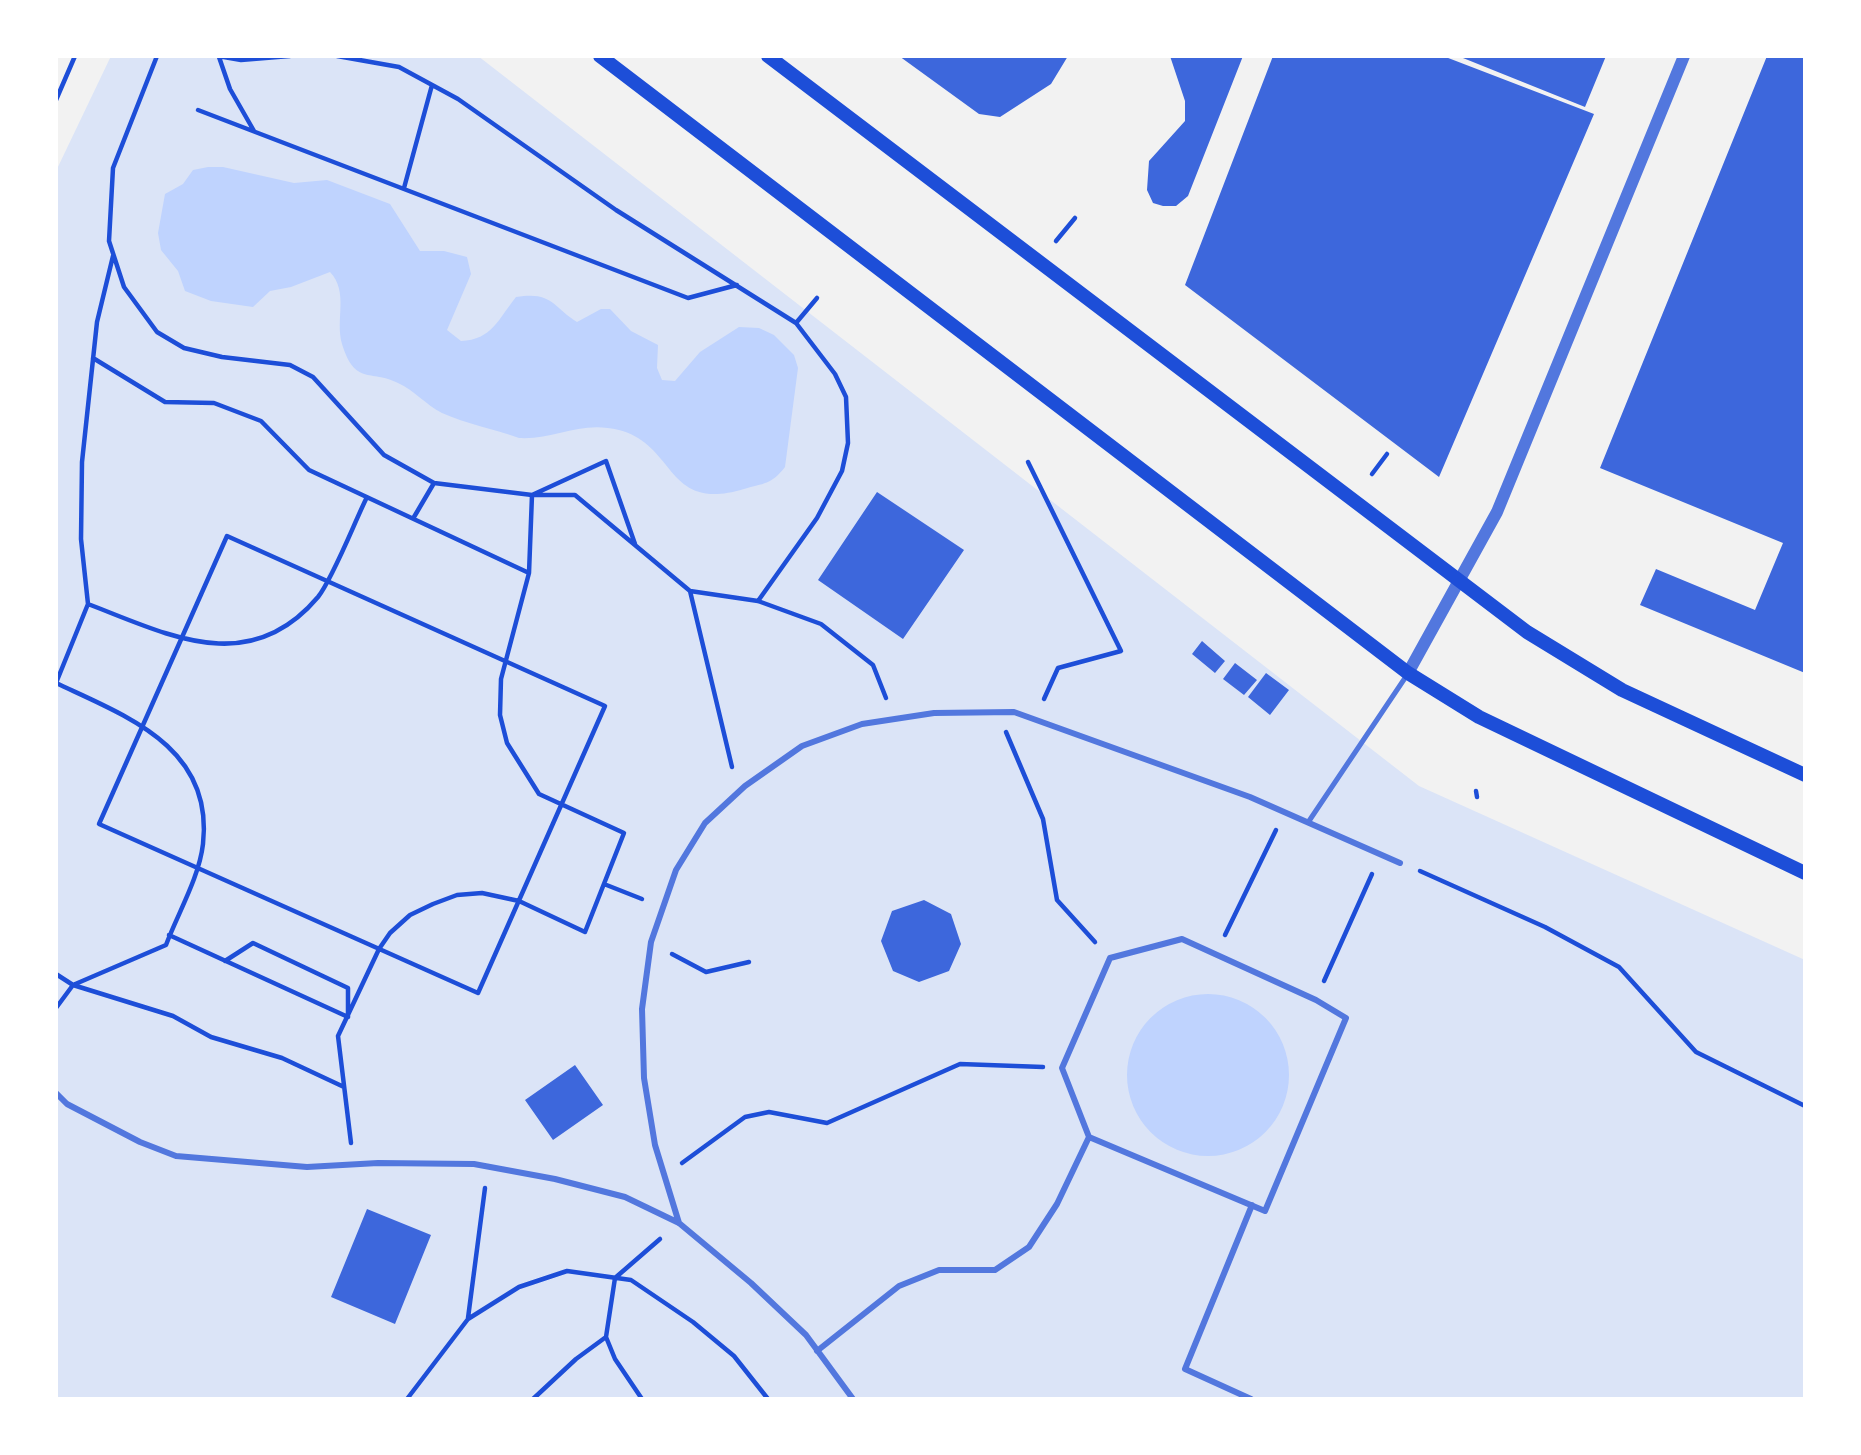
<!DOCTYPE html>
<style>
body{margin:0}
#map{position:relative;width:1861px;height:1455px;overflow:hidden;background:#f2f2f2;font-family:Quicksand,sans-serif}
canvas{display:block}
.frame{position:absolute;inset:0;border:58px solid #fff;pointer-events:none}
</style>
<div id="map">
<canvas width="1861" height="1455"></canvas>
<div class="frame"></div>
</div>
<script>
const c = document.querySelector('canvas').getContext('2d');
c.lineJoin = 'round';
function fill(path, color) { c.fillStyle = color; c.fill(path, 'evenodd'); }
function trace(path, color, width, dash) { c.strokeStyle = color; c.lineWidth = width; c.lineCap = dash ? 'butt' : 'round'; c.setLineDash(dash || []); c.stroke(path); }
const green = new Path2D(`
 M 111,56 L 478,56 L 1419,786 L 1805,960 L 1805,1399 L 56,1399 L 56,171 Z`);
const water = new Path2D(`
 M 208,167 L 223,167 L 294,183 L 327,180 L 390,204 L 420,251 L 444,251 L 467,257 L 471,274 L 447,330 L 461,341 C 492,340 499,318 516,297 C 552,291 552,306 577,322 L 601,309 L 610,309 L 631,331 L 658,345 L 657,368 L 662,380 L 675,381 L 700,352 L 739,327 L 759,328 L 774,335 L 794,355 L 798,368 L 785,467 C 771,485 764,483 744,489 C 665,513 677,445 619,430 C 580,420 555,440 519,438 C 494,429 466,424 442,413 C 426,405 414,390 398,383 C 370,369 355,386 342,344 C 335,319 349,292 330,272 L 291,287 L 270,291 L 253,307 L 211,301 L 185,291 L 178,271 L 161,250 L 158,233 L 165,194 L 183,184 L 193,170 Z
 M1127 1075a81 81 0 1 1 162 0a81 81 0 1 1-162 0Z`);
const building = new Path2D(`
 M 899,56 L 1068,56 L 1051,84 L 1000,117 L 979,114 Z
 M 1170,56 L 1243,56 L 1188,196 L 1176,206 L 1163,206 L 1153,203 L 1147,190 L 1149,161 L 1185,121 L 1185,101 Z
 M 1273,56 L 1443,56 L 1594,114 L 1439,477 L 1185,285 Z
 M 1458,56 L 1606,56 L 1585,107 Z
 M 1767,56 L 1805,56 L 1805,673 L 1640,605 L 1656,569 L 1755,610 L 1783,543 L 1600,468 Z
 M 877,492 L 964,550 L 903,639 L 818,580 Z
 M 1202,641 L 1225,661 L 1215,673 L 1192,654 Z
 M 1235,663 L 1257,680 L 1244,695 L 1223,679 Z
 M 1266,673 L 1289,690 L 1270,715 L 1248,697 Z
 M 924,900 L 951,914 L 961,944 L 949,971 L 919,982 L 893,971 L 881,941 L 892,911 Z
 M 575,1065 L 603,1105 L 553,1140 L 525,1100 Z
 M 367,1209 L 431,1235 L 395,1324 L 331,1297 Z`);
const path = new Path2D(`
 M 157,56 L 113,168 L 109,241 L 124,287 L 157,332 L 184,348 L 222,357 L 290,365 L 313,377 L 384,455 L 434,483 L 532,495 L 575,495 L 690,591 L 758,601 L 821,624 L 873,665 L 886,698
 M 218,56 L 241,60 L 290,56
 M 337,56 L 399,67 L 458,99 L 616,210 L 796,323 L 835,374 L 846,397 L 848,443 L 842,471 L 817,518 L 758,601
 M 219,57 L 230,89 L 254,131
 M 56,100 L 75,56
 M 198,110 L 688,298 L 737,285
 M 404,188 L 432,85
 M 1056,241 L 1075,218
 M 796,323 L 817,298
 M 93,358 L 165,402 L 214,403 L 261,421 L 309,470 L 529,573
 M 1028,462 L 1121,651 L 1058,668 L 1044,699
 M 1372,474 L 1387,454
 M 414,517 L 434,483
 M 227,536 L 605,706 L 478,993 L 99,824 Z
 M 690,591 L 732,767
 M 88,604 C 167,634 249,679 318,597 C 333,578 355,521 367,497
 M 56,683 L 88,604 L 81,539 L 82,462 L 97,322 L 113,256
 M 1006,732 L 1043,819 L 1057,900 L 1095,942
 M 1476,791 L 1477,797
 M 1420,871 L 1545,927 L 1619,967 L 1696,1052 L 1805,1106
 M 604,884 L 642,899
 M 169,935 L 348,1017 L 348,988 L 253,943 L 225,961
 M 1225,935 L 1276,830
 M 672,954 L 706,972 L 749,962
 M 56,974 L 73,985 L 173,1016 L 211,1037 L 282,1058 L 344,1087
 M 1324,981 L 1372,874
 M 56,1008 L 73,985 L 166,945 C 178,913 199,878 203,844 C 214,747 126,716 56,683
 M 351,1143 L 338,1036 L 379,949 L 390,933 L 410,915 L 433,904 L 457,895 L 482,893 L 519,901 L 585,932 L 624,833 L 539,794 L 507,743 L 500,715 L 501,679 L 529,573 L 532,495 L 606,461 L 635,544
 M 682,1163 L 745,1117 L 769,1112 L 827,1123 L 960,1064 L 1043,1067
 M 468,1318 L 485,1188
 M 407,1399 L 468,1319 L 519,1287 L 567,1271 L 631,1280 L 693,1322 L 734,1356 L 768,1399
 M 533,1399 L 576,1359 L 606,1337
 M 642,1399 L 615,1359 L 606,1337 L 615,1278 L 660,1239`);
const service = new Path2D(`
 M 1309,821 L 1407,675`);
const pedestrian = new Path2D(`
 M 1182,939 L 1316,1000 L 1346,1018 L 1265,1211 L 1089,1137 L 1062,1068 L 1110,958 Z
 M 56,1093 L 67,1104 L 140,1142 L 176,1156 L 307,1167 L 378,1163 L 474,1164 L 555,1179 L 625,1197 L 679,1223 L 751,1283 L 806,1335 L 853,1399
 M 679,1223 L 655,1145 L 644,1078 L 642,1009 L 651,942 L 676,870 L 705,823 L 745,786 L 802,746 L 862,724 L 934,713 L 1014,712 L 1250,797 L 1400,863
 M 817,1351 L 899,1286 L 939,1270 L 995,1270 L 1029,1247 L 1057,1204 L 1089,1137
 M 1251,1399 L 1185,1369 L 1252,1205`);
const tertiary = new Path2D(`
 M 1408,673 L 1497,512 L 1684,56`);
const secondary = new Path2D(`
 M 600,56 L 1408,673 L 1479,717 L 1805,873
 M 768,56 L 1527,632 L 1622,690 L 1805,775`);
fill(green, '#dbe4f7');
fill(water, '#bfd3fe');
fill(building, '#3d67dc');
trace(path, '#1d4ed8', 4.5);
trace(service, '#5277de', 5);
trace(pedestrian, '#5277de', 6);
trace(tertiary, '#5277de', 12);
trace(secondary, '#1d4ed8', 14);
</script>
